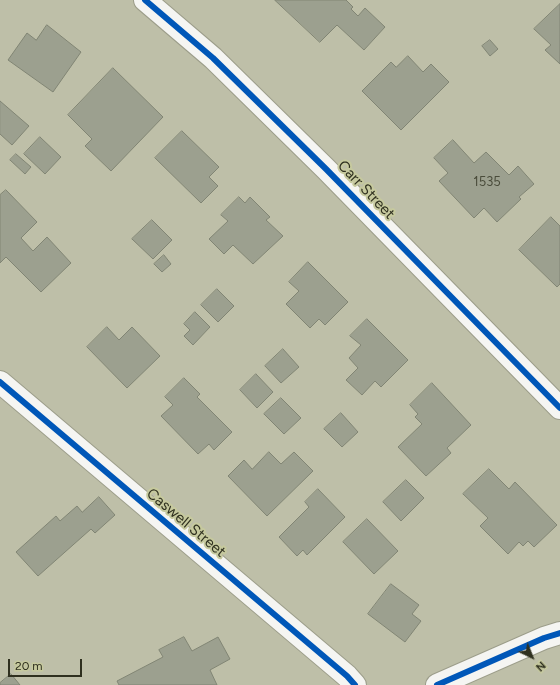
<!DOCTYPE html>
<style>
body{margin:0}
#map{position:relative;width:560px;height:685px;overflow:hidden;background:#bebfa8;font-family:Figtree,sans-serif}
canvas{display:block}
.north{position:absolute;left:512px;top:637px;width:40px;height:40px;-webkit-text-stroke:3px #c6c99e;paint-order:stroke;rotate:137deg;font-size:11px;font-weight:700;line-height:16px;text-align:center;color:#2f301f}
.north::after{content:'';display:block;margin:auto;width:14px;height:18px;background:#2f301f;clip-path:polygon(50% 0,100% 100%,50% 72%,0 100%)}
.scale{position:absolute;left:8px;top:659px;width:74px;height:18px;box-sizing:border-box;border:2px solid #2f301f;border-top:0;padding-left:5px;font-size:12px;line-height:14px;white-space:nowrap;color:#2f301f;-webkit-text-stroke:3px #c6c99e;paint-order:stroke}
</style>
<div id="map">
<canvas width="560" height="685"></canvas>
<div class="north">N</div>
<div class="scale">20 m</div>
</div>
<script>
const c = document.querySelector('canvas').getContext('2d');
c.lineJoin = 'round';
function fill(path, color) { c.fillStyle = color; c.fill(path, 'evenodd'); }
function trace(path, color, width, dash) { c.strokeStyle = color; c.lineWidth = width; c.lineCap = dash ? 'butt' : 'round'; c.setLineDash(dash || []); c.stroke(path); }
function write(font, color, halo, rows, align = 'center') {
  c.font = font + ' Figtree,sans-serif'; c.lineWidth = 4; c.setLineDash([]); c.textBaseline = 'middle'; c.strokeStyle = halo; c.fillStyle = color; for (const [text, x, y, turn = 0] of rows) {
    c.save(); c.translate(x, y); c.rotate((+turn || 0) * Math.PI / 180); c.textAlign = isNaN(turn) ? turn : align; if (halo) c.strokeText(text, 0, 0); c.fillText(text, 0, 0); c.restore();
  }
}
const building = new Path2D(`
 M 275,0 L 346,0 L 353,7 L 351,9 L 358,16 L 365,8 L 385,27 L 364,50 L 337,25 L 320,42 Z
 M 560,4 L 560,64 L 545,50 L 551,45 L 534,29 Z
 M 47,25 L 81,52 L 53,92 L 8,60 L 27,33 L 36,40 Z
 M 490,40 L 498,49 L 490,56 L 482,46 Z
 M 408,56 L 423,72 L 431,64 L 449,82 L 401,130 L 362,91 L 391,62 L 396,67 Z
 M 113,68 L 163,117 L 111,171 L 85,146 L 92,139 L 68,115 Z
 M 0,101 L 29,126 L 12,145 L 0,134 Z
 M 182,131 L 219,167 L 209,177 L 218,186 L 201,203 L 155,158 Z
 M 40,137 L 61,157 L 45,174 L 24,154 Z
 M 453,140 L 474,163 L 486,152 L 509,175 L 518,166 L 534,184 L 519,197 L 521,199 L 497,222 L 484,208 L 474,218 L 439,181 L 448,173 L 434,158 Z
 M 16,154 L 31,167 L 25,174 L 10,160 Z
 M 6,190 L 37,222 L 21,238 L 33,251 L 47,237 L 71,263 L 41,292 L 6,257 L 0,263 L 0,195 Z
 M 239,197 L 245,203 L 250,197 L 270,217 L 266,220 L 283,236 L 253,264 L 233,245 L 224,254 L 209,239 L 228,221 L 221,215 Z
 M 551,217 L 560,226 L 560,284 L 557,287 L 519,250 Z
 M 152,220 L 172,240 L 153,259 L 132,239 Z
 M 164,255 L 171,264 L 162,272 L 154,264 Z
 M 308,262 L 348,302 L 325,325 L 319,319 L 310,328 L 286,304 L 299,291 L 289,282 Z
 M 217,289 L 234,306 L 218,322 L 201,305 Z
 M 195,312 L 210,327 L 193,345 L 184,336 L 190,330 L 184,324 Z
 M 367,319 L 408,360 L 381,387 L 375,381 L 362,395 L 346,380 L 358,368 L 349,358 L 361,345 L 350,336 Z
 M 107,327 L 119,340 L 132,327 L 160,356 L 127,388 L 87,347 Z
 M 283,349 L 299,367 L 281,383 L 265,366 Z
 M 256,374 L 273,392 L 257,408 L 240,390 Z
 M 184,378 L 200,394 L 197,397 L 232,432 L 214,450 L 209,444 L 198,454 L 161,416 L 173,405 L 165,397 Z
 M 432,383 L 471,425 L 447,448 L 451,453 L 426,476 L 398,447 L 422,424 L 415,417 L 418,414 L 410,405 Z
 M 281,398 L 301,418 L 284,434 L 264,414 Z
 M 341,413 L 358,432 L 342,447 L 324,429 Z
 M 269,452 L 281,464 L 294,452 L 313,471 L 267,516 L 228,476 L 244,460 L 252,469 Z
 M 489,469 L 509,489 L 515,482 L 557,525 L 534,547 L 528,541 L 523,546 L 519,542 L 508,554 L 480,526 L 488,518 L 463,494 Z
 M 406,480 L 424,498 L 401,521 L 383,502 Z
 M 318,489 L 345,517 L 307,555 L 303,550 L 297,556 L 279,537 L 309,507 L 305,502 Z
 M 99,497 L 115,515 L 95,533 L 91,529 L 38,576 L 16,552 L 56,516 L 60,521 L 77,506 L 82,512 Z
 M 367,519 L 398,551 L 374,574 L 343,542 Z
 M 391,584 L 419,605 L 412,614 L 421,621 L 405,642 L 368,614 Z
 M 184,637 L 192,651 L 218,637 L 230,659 L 210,670 L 217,685 L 119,685 L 117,681 L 163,657 L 159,650 Z
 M 11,674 L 20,685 L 0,685 L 0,683 Z`);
const street = new Path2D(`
 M 145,0 L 213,58 L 326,169 L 560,408
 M 0,382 L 347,676 L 355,685`);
const secondary = new Path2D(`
 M 437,685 L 544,638 L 560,633`);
const cycleway = new Path2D(`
 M 145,0 L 213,58 L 326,169 L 560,408
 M 0,382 L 347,676 L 355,685
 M 437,685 L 544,638 L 560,633`);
const numberNames = [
 ["1535",487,182]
];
const streetNames = [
 ["Carr Street",366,190,46],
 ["Caswell Street",186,523,40]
];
fill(building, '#9ca08f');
trace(building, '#818574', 1);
trace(street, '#9c9d8a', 24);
trace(secondary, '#9c9d8a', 24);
trace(street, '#f5f5f2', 22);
trace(secondary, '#f5f5f2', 22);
trace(cycleway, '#0057b8', 6);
write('13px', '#4a4c3b', null, numberNames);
write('15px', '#2f301f', '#c6c99e', streetNames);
</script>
